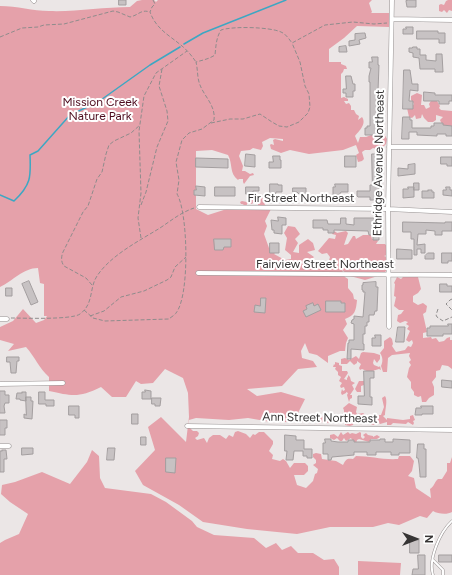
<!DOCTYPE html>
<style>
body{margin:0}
#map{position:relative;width:452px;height:575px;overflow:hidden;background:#ebe6e6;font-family:Figtree,sans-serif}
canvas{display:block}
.north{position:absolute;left:396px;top:519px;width:40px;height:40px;-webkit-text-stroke:3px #fff;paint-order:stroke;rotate:90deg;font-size:11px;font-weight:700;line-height:16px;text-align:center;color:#373535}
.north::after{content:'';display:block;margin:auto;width:14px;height:18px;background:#373535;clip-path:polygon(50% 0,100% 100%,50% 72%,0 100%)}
</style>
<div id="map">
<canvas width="452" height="575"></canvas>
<div class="north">N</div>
</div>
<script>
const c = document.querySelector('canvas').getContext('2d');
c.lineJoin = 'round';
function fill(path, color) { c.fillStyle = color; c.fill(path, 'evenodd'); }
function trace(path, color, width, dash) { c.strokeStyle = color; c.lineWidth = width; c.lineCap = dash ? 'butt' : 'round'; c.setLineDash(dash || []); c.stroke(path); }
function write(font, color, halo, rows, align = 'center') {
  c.font = font + ' Figtree,sans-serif'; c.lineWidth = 4; c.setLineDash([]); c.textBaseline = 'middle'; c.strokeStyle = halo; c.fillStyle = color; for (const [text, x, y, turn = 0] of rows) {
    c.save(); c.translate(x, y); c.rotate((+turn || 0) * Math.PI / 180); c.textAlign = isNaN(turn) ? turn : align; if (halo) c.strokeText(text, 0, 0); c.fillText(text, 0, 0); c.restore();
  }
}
const green = new Path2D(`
 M 142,0 L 154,0 L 156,2 L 158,0 L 372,0 L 369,3 L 372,12 L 371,13 L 389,13 L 389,27 L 357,26 L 344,38 L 329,49 L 329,62 L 341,62 L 341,64 L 346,66 L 347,69 L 344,69 L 343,72 L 341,74 L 341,98 L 344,97 L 348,99 L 348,101 L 344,101 L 346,104 L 349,103 L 351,106 L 351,110 L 354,110 L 356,114 L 359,116 L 358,120 L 362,117 C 367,124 359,131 355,136 L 358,143 L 360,137 L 366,137 L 374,134 L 384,134 L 387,139 L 386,144 L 380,150 L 373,148 L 370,150 L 365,150 L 362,152 L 364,159 L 362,161 L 358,162 L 356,155 L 359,153 L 356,145 L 343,150 L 309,154 L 290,150 L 281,153 L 271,149 L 270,145 L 271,144 L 274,145 L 273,140 L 275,139 L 283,141 L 283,139 L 270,138 L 262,142 L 263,146 L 261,150 L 253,148 L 250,150 L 241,151 L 239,156 L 243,166 L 242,171 L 245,171 L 250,174 L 253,173 L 254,175 L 250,176 L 244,184 L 243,182 L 243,179 L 239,179 L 238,180 C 229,173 233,164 228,155 L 212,150 L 196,151 L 196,209 L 208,215 L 230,208 L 237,208 L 244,204 L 241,204 L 240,202 L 242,201 L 247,202 L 253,199 L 254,201 L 252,204 L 247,204 L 246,209 L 249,210 L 250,207 L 258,207 L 258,203 L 262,197 L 265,205 L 271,209 L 265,221 L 267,226 L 264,234 L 269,248 L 273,247 L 276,252 L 274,254 L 285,260 L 291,259 L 291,255 L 285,250 L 287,238 L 284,233 L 288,226 L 295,227 L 300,234 L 295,239 L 298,243 L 293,252 L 299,253 L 299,245 L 308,239 L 313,243 L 315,250 L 307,252 L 314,257 L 311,260 L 312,267 L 319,264 L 322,266 L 328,264 L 330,257 L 327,253 L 322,254 L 318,251 L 329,238 L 335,239 L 336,235 L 332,234 L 333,231 L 336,232 L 337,233 L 346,231 L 348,233 L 344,245 L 348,244 L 353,236 L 355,236 L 356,239 L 363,235 L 371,235 L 372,239 L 376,238 L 378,241 L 376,244 L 385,244 L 391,251 L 387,255 L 384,256 L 387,257 L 390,266 L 381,277 L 378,276 L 365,280 L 350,276 L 342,270 L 345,277 L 348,279 L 348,288 L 353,294 L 354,299 L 357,300 C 356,311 355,315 345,319 L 347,324 L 343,330 L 348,338 L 346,343 L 345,351 L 340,351 L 328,356 L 328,363 L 317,355 L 309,353 L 305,343 L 301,351 L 302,358 L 313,361 L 317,367 L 298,369 L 282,386 L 247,389 L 257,396 L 281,392 L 305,399 L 298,413 L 300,417 L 309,417 L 309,422 L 271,422 L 248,418 L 229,420 L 196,418 L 189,420 L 188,426 L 193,431 L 197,431 L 199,433 L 198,436 L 195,438 L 197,440 L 204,438 L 207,443 L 209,438 L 213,435 L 220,435 L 226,439 L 229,435 L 233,437 L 235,432 L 238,431 L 246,434 L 250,438 L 253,434 L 255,435 L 259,432 L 264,432 L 273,441 L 273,444 L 269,451 L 273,455 L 272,459 L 280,461 L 283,459 L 286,461 L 290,468 L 294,463 L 305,463 L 308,466 L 308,471 L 304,475 L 294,475 L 297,485 L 306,488 L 313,481 L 315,474 L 317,473 L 318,469 L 313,465 L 316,463 L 316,460 L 313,457 L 313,454 L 316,453 L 321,454 L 322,459 L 336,461 L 343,465 C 346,459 347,458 353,459 L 356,456 C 370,456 383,460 398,459 L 399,456 L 410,456 L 414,461 L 412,471 L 408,476 L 414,478 L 416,488 L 431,498 L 430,489 C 435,486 434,482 438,479 L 442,479 L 447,471 L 447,463 L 450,463 L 452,457 L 452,512 C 447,515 438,514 433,511 L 427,518 L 420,516 L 399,525 L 388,523 L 373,527 L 330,527 L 297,534 L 247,529 L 203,522 L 179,505 L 143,485 L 135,471 L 155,450 L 148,427 L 161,417 L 186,442 L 189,417 L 188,393 L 183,378 L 165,369 L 153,383 L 141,384 L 136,381 L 126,397 L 112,397 L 101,387 C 79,398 72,396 49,391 L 49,377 C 39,368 35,357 26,347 L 8,351 L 14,344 L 0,340 L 0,327 L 13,321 L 23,309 L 36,323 L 44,320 L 47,316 L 44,316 L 44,284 L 40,283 L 38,268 C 23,268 13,281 0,287 L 0,6 C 17,6 33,11 49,11 C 76,12 103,7 130,7 L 137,1 Z
 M 448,0 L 452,0 L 452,11 L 449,10 L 447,13 L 444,10 L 442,12 L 439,11 L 439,5 L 441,4 L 444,5 L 446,1 Z
 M 417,93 L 422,95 L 421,105 L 424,105 L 426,109 L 430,107 L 429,104 L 432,99 L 437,101 L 440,106 L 439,108 L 441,110 L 452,111 L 452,127 L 444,129 L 440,120 L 443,117 L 436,115 L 436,120 L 433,122 L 428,122 L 424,118 L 422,114 L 421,118 L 416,119 L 415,115 L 412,118 L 409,117 L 407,108 L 411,107 L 414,104 L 411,100 L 411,96 Z
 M 409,272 L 415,277 L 418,277 L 421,289 L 418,293 L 413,296 L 413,302 L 418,305 L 423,303 L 427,306 L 426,312 L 423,314 L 427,332 L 423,333 L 423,338 L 431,337 L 432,339 L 436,338 L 439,342 L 444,341 L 447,338 L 450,337 L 450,340 L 452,340 L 452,369 L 448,366 L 442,365 L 440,370 L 436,371 L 436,377 L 432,382 L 434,387 L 434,395 L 429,398 L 426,402 L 422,402 L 421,396 L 418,397 L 414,395 L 414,392 L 411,388 L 411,382 L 407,377 L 409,368 L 411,365 L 409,362 L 411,360 L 409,356 L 410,353 L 392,355 L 388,358 L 387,372 L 383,372 L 381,366 C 383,362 383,357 380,353 L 384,348 L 384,341 L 390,337 L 392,339 L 393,344 L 392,346 L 396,352 L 405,350 L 408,346 L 411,347 L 413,343 L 412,340 L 409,342 L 406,340 L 410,331 L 407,329 L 409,326 L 406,324 L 408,322 L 405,321 L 400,323 L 397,321 L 398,315 L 401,314 L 404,310 L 399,310 L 394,306 L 396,297 L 394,296 L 395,284 L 394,283 L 397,277 L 401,279 L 406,274 Z
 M 363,352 L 374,353 L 380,355 L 380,359 L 377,363 L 374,359 L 373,363 L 374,365 L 379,367 L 380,366 L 381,370 L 379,369 L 369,372 L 362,369 L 360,370 L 359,368 L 361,364 L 357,361 L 357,363 L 354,365 L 350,361 L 347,364 L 341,364 L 341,359 L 345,358 L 349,360 L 356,356 L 359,359 L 361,353 Z
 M 335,362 L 339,363 L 339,365 L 342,366 L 342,371 L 347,371 L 348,373 L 344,379 L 347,380 L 347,378 L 348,377 L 348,375 L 350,377 L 351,381 L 355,383 L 352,385 L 354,389 L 350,395 L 352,395 L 352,398 L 350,399 L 349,402 L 347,395 L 348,393 L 346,392 L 346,388 L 346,393 L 342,395 L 341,393 L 342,389 L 343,391 L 345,390 L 344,387 L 341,388 L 340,386 L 342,383 L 339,381 L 341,377 L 338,375 L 338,372 L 335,369 L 336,367 L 333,367 L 334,364 L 335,365 Z
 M 359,381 L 364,381 L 365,382 L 364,385 L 361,386 L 361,392 L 357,392 L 355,389 Z
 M 385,396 C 388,400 385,410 385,415 L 383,416 L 387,420 L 387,418 L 403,420 L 410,419 L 410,416 L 413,415 L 415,420 L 413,421 L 414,423 L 413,425 L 408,422 L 406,424 L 393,423 L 391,425 L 387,425 L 387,422 L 380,424 L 378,422 L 374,425 L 370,424 L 368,422 L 363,424 L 358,419 L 355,419 L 353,425 L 350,426 L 345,425 L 345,421 L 340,423 L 339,419 L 340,417 L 342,418 C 344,415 345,411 343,408 L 349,403 L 357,407 L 356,412 L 357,414 L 363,413 L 368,417 L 371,418 L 372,414 L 375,418 L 378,415 L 381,415 L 384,407 L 382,398 Z
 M 324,415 L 330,417 L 332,418 L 335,417 L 337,418 L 337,422 L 325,423 L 322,422 L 319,424 L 314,421 L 316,417 L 322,417 Z
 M 341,432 L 343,435 L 348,432 L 350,434 L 352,433 L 356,434 L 360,432 L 361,433 L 361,437 L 363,439 L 365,437 L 363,435 L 366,433 L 368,435 L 373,436 L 373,437 L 377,435 L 380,437 L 377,439 L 371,439 L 369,442 L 359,439 L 357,440 L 356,444 L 353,442 L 354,440 L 352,440 L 351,438 L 346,441 L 344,438 L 342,441 L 340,441 L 337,438 L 334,440 L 330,438 L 330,435 L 334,434 L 338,437 Z
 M 92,450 L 99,456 L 100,478 L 105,488 L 151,494 L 166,502 L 192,521 L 197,527 L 214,535 L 254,538 L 266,548 L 276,543 L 282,550 L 291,546 L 298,553 L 313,553 L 324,560 L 334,559 L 339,567 L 339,575 L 0,575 L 0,543 L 5,540 L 19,534 L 28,514 L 10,502 L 1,494 L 2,485 L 15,482 L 42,472 L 70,484 L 87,462 Z
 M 358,561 L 401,563 L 400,575 L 358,575 Z`);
const stream = new Path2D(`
 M 184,44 L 203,33 L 286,0
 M 0,195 L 14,201 C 31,185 31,177 30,155 L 38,151 L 70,115 L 98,102 L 150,65 L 180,47`);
const building = new Path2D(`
 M 119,0 L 126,0 L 126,5 L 119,5 Z
 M 409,0 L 416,0 L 416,7 L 407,7 L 406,1 Z
 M 406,27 L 413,27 L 413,34 L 403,34 L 403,29 L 406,29 Z
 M 417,31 L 438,31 L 438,33 L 445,33 L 445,43 L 439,43 L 439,39 L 417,39 Z
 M 364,33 L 365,33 L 366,38 L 359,40 L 360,44 L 349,46 L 349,41 L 355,40 L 355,34 Z
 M 346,46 L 347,52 L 339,52 L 339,47 Z
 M 413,47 L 417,47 L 417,49 L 420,49 L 420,55 L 426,55 L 426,60 L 436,61 L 436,54 L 442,54 L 443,72 L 435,72 L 435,69 L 420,69 L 419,58 L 413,57 L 413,53 L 409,52 L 409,48 L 412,48 Z
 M 372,57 L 378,57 L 378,65 L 379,65 L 378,91 L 381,91 L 380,133 L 376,133 L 376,135 L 365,135 L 365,128 L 367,128 L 367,126 L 370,126 L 370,82 L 369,82 L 369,76 L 371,68 L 369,68 L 369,62 L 372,62 Z
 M 404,70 L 410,70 L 412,84 L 418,84 L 418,91 L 410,90 L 409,101 L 413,101 L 413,109 L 403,109 Z
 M 346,76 L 351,76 L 353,84 L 355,84 L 355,91 L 353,91 L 353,97 L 346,97 L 346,93 L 343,93 L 343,89 L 346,89 Z
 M 424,92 L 435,93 L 435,95 L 452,95 L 452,101 L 449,101 L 449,104 L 439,104 L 439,101 L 424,101 Z
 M 403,117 L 410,117 L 410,120 L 412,120 L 412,128 L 431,128 L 431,126 L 434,126 L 434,123 L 443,123 L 443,125 L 452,126 L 452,136 L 446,136 L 446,134 L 437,134 L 437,136 L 417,135 L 417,132 L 409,132 L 409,139 L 402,139 Z
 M 246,154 L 255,155 L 255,167 L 245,166 Z
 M 372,154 L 379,154 L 379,200 L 370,200 L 370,197 L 358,197 L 357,196 L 357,191 L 370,191 L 370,185 L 372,185 Z
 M 273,156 L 280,156 L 280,160 L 281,160 L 281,168 L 269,168 L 269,162 L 273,162 Z
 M 345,156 L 356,156 L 356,167 L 345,167 Z
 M 441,157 L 452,157 L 452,166 L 447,166 L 447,164 L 441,164 Z
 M 196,158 L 228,159 L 228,168 L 196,167 Z
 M 415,164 L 415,174 L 398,176 L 398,168 L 408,169 L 408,165 Z
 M 414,183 L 419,183 L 419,190 L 414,190 Z
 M 270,184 L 278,184 L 278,185 L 282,185 L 282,192 L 276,192 L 275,196 L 270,195 Z
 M 335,184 L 348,184 L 348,192 L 341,192 L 339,195 L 333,195 L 333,187 L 335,187 Z
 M 196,186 L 205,187 L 205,196 L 194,195 L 194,190 L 196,190 Z
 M 215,187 L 235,187 L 235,196 L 215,196 Z
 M 246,187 L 259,187 L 259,191 L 253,191 L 253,193 L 251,194 L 246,194 Z
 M 408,187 L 414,187 L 414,197 L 403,198 L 403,189 L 408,189 Z
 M 446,187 L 450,187 L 450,190 L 452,190 L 452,196 L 443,195 L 443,190 L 446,190 Z
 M 293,188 L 306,188 L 306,194 L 299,194 L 297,192 L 293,192 Z
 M 428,190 L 432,190 L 432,192 L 434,192 L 434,198 L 422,198 L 422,191 L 428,191 Z
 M 278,217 L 286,218 L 286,225 L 282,225 L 282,234 L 274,233 L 274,230 L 272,230 L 271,220 L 278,221 Z
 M 341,218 L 346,218 L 346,224 L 354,225 L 354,218 L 374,218 L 374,220 L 381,220 L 382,232 L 379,232 L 379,240 L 373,240 L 373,235 L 369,235 L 368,231 L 334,230 L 334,233 L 328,233 L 328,230 L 323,230 L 323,228 L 313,228 L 313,220 L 327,220 L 328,224 L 340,224 Z
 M 403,222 L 445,223 L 445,222 L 452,222 L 452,231 L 442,231 L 442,235 L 435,235 L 435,231 L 426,230 L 426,234 L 418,234 L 417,245 L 425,244 L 425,253 L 421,253 L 421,249 L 417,249 L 417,255 L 414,255 L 414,239 L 411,239 L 411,232 L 403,232 Z
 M 214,239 L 231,239 L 231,247 L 224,247 L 223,250 L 215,250 Z
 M 270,243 L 279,243 L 279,253 L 270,253 Z
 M 397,249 L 412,250 L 412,259 L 397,259 Z
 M 428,253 L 434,253 L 434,259 L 425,259 L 425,256 Z
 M 442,253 L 452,253 L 452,261 L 448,261 L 448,263 L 442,263 Z
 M 29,281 L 38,302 L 31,305 L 22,284 Z
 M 376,282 L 376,287 L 378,287 L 377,311 L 375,311 L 374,315 L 369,315 L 369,322 L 367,322 L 367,326 L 365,326 L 365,334 L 363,334 L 363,344 L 364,344 L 364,350 L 351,349 L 351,359 L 347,359 L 348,343 L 349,343 L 349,340 L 354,340 L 354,324 L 351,323 L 352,320 L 354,319 L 354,316 L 363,317 L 365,292 L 363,292 L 363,290 L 362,290 L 362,285 L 363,285 L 363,283 Z
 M 440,284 L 447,284 L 447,286 L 452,286 L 452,292 L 440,292 Z
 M 6,288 L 12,288 L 12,296 L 6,296 Z
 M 261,298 L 266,298 L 265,313 L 254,312 L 255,305 L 260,306 Z
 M 326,301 L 341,301 L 341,303 L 345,303 L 345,312 L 326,312 Z
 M 313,303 L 314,306 L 318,304 L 321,310 L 306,317 L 303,311 L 307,309 L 306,306 Z
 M 448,324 L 452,324 L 452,334 L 443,334 L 443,336 L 427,336 L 427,328 L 430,328 L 430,326 L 448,326 Z
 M 398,327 L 405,327 L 404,342 L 396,342 Z
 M 375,335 L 381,335 L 381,346 L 372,346 L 372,338 L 375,338 Z
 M 7,357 L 19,357 L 19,361 L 17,361 L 16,373 L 11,373 L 10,362 L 7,362 Z
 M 364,371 L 374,371 L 374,378 L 370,378 L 370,397 L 372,397 L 372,405 L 358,404 L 358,396 L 364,396 Z
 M 442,380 L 452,381 L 452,388 L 442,387 Z
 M 145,390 L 151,391 L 151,399 L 142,399 L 142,392 L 145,392 Z
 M 0,391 L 5,391 L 5,395 L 9,395 L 9,403 L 5,403 L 4,406 L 5,413 L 0,413 Z
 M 22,392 L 26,392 L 26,401 L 20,400 L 20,399 L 16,399 L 17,393 L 22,393 Z
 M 39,392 L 45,392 L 45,400 L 54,400 L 54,406 L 46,406 L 46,404 L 39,404 Z
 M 26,397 L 31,397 L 31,401 L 33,401 L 32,419 L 24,418 L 24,414 L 26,415 Z
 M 152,398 L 161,398 L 160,406 L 155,406 L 155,404 L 152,404 Z
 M 69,406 L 79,406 L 79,418 L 75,418 L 75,415 L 69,415 Z
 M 421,406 L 433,406 L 433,414 L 422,414 L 422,415 L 415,415 L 416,408 L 421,408 Z
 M 132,414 L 138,414 L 138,424 L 132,424 Z
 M 0,420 L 7,420 L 7,428 L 5,428 L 5,435 L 0,435 Z
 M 285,435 L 296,436 L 296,440 L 304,440 L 304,449 L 312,449 L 312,458 L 307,458 L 307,456 L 303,456 L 303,451 L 294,451 L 293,460 L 286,460 L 287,451 L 285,451 Z
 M 141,437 L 146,437 L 146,445 L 141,445 Z
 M 325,439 L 331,439 L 331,441 L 338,442 L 348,442 L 348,440 L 354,440 L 354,442 L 370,442 L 370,440 L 380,440 L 380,439 L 385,439 L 385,442 L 393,442 L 393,439 L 410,440 L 410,453 L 399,453 L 399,455 L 391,455 L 391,452 L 376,452 L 376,455 L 367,455 L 367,452 L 354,452 L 354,455 L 332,457 L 331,460 L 328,460 L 328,454 L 323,454 L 323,443 L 325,443 Z
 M 418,444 L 424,444 L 424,449 L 426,449 L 426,477 L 420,477 L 420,475 L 419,464 L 418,458 L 417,458 Z
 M 22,448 L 33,448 L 33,454 L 22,455 Z
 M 108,448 L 115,448 L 114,460 L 107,460 Z
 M 2,450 L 6,450 L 7,459 L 4,459 L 4,472 L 0,472 L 0,451 L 2,451 Z
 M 166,458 L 176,458 L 175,473 L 166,472 Z
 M 410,540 L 419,540 L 419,553 L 410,553 Z
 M 418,555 L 425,555 L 425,575 L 412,575 L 413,569 L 418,569 Z
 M 439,555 L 452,555 L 452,562 L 439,562 Z`);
const path = new Path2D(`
 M 153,0 L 155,4 L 152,7 L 150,12 C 156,29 169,35 182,46 C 187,50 192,56 196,62
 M 0,37 L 22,28 L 38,27 L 44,25 L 64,24 L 113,11 L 118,12 L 130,17 C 139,15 141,9 150,12
 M 211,123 L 230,119 L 243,119 L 260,114 L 272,122 L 279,126 L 287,127 L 299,122 L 308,113 L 310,107 L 309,94 L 305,86 L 300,62 L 292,43
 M 141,205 L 146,192 L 157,147 L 168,121 L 167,111 L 159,86 L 162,69
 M 141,238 L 138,218 L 141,193 L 139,131 L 144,96 L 156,73 L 187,51
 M 92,285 L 86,278 L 64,266 C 61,262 61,257 63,252 L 83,212 L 88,206 L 97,179 L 102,172 L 106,154 L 109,145 L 114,141 L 131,133 L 140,125
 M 452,299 L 450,300 L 446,304 L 452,310
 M 438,309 L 436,315 L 437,317 L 443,321 L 452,317
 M 84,310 L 93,318 L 105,321 L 169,319 C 171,317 175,315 176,313 C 190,296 188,212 177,194 L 179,180 L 176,162 L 182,140 L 189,133 L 202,129 L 214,120 C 216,106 204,96 200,85 C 197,78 198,70 196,62 C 203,60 209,59 215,55 C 216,46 216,38 221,30 C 233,26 270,27 281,32 C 286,34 289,39 292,43 L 325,25 L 353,22 L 374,24 L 387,23
 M 90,316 L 104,311 L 121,297 L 144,291 L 167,280 L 171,277 L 175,267 L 186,257
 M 11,318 C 23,318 72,320 80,314 C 94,304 89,288 97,276 C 111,255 139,241 160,228 C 172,220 180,213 194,208`);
const service = new Path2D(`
 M 433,560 L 443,570 L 443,575
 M 433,575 C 428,559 440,532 452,521`);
const minor = new Path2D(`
 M 33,0 L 34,1
 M 392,19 L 452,20
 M 389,147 L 452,147
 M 199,207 L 388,209 L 452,212
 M 198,273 L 452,275
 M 0,319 L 7,319
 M 389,327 L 388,209 L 392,0
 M 0,384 L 63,383
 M 187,426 L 452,430
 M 0,446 L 9,446`);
const parkNames = [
 ["Mission Creek",100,102],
 ["Nature Park",100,116]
];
const streetNames = [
 ["Ethridge Avenue Northeast",379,163,-89],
 ["Fir Street Northeast",301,198],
 ["Fairview Street Northeast",325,264],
 ["Ann Street Northeast",320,418,1]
];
fill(green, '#e5a1aa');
trace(stream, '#3da7c3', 1.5);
fill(building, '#c7c2c3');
trace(building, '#a39e9f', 1);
trace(service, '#969191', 3);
trace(minor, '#969191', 5);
trace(path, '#8f8c8c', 1, [4, 2]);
trace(service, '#fff', 2);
trace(minor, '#fff', 4);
write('12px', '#4d0c1e', '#fff', parkNames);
write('12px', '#373535', '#fff', streetNames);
</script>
